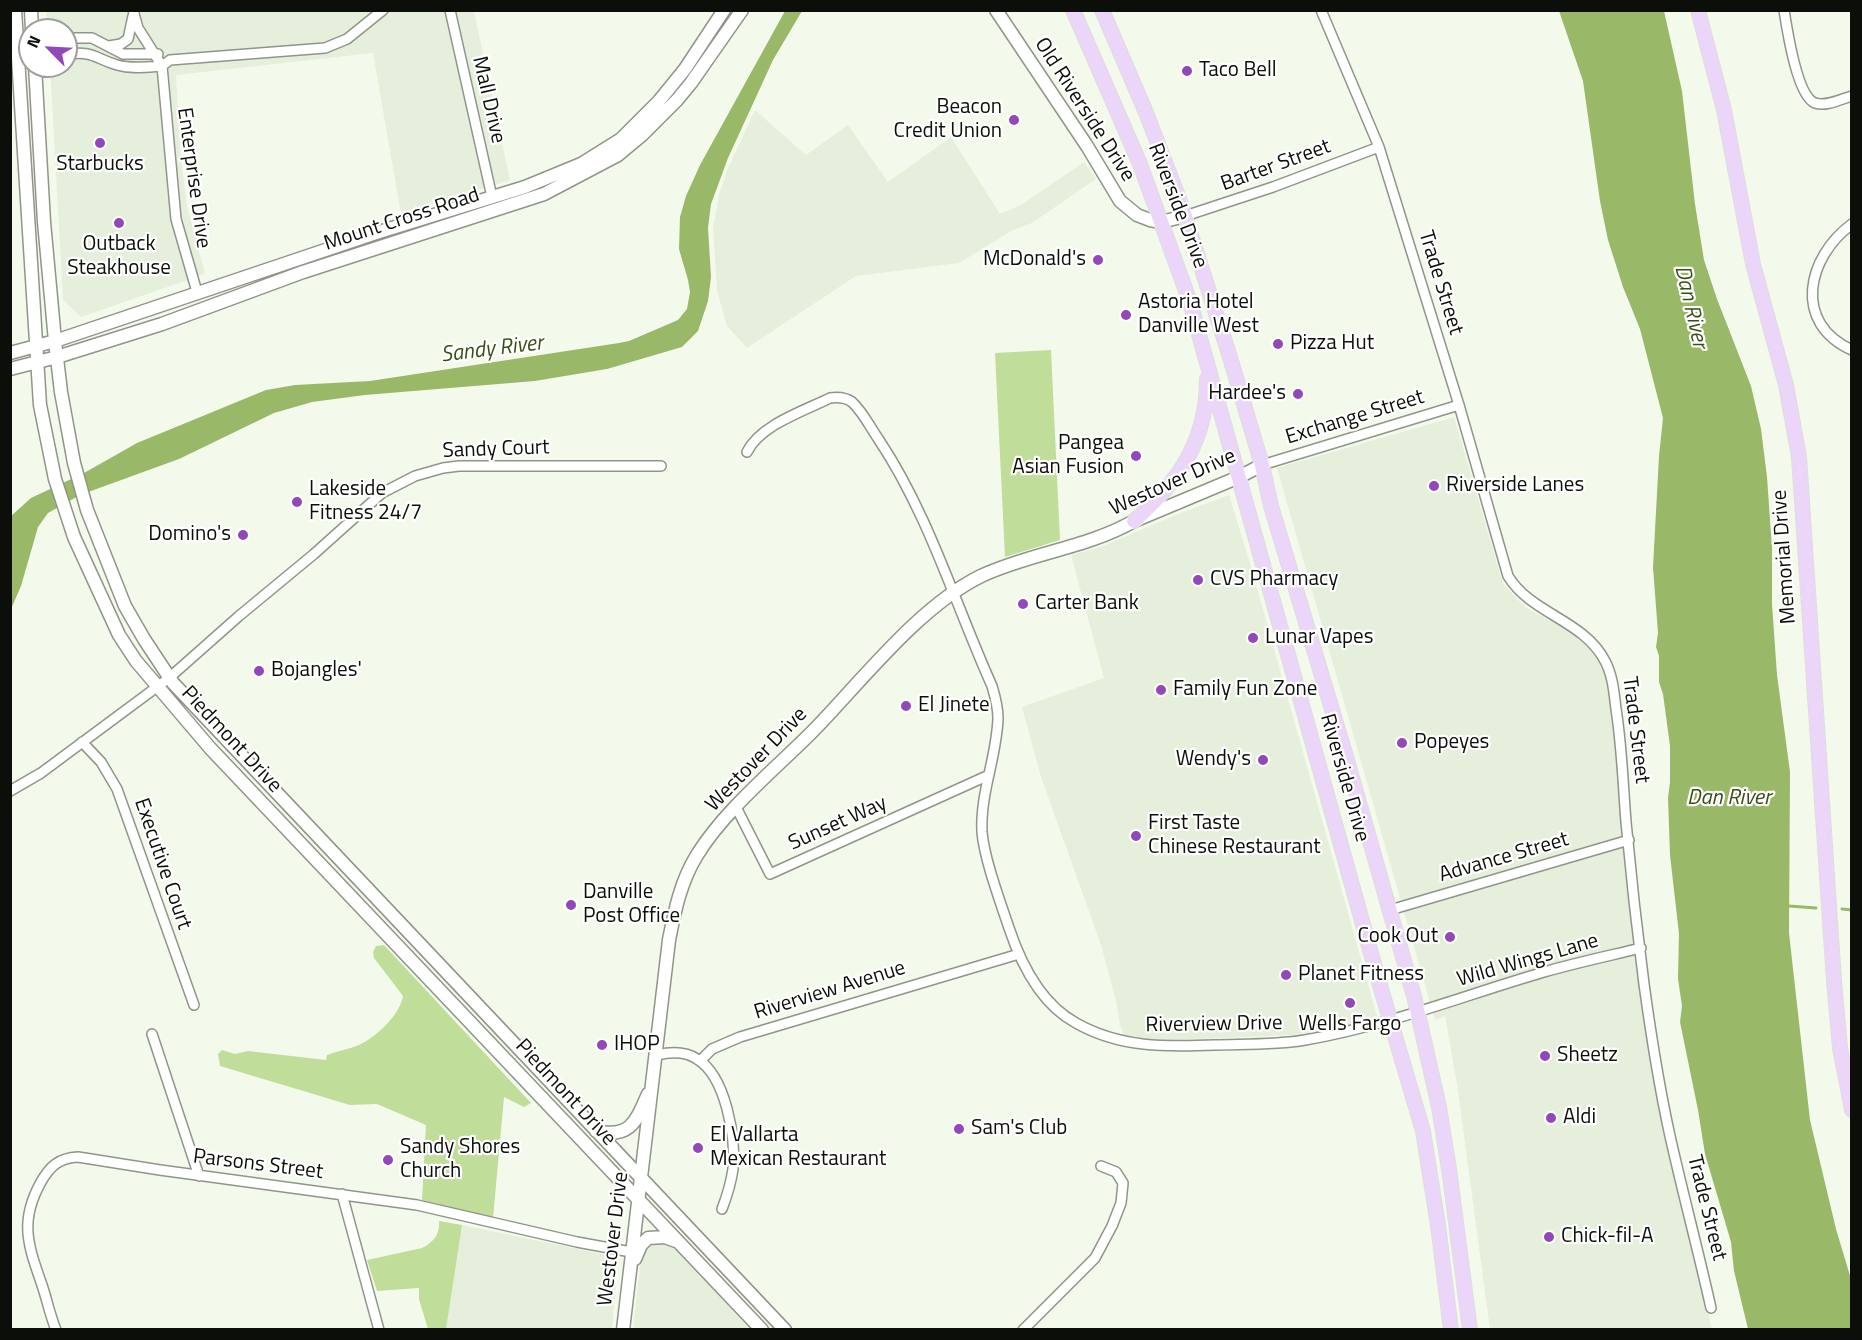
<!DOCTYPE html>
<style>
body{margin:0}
#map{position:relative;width:1862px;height:1340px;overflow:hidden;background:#f3faec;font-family:"Titillium Web",sans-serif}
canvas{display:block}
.frame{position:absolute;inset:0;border:12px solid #0c0e09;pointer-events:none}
.north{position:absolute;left:18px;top:18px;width:60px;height:60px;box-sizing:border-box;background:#fff;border:2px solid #9e9f9d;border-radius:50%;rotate:294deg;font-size:16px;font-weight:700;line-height:24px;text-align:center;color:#0c0e09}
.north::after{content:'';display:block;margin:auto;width:21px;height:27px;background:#9348ba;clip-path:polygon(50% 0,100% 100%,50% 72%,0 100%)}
</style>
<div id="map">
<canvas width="1862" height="1340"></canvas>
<div class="frame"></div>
<div class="north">N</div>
</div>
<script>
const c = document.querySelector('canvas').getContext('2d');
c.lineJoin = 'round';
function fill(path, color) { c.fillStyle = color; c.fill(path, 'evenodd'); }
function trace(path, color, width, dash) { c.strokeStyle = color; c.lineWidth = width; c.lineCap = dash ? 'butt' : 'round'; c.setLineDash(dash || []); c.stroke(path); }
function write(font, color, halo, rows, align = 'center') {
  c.font = font + ' "Titillium Web",sans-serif'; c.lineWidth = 4.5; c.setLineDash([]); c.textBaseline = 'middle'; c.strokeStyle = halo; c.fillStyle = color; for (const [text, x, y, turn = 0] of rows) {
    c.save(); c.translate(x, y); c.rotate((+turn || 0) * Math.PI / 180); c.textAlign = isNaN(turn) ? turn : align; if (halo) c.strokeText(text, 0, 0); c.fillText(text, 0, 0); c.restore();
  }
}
const built = new Path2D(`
 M 46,11 L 474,11 L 510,180 L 401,214 L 373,53 L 176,75 L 181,160 L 187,206 L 205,274 L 81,317 L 63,300 L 50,66 L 66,66 L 66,30 L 48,30 Z
 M 755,110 L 806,155 L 848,125 L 888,182 L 951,137 L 1000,214 L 1021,205 L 1084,162 L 1096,179 L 1032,223 L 1013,230 L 959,263 L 856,276 L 747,348 L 727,326 L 717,291 L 713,228 L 719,195 L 727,170 Z
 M 1454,417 L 1503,584 L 1525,607 L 1567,630 L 1593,650 L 1606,679 L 1616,740 L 1643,1003 L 1656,1094 L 1712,1329 L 1490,1329 L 1457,1084 L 1445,1016 L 1435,1020 L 1277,468 Z
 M 1229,495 L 1249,560 L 1377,1016 L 1339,1028 L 1292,1035 L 1172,1040 L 1126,1039 L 1120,1026 L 1117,1005 L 1101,945 L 1041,777 L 1022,707 L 1104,678 L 1071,555 L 1101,547 L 1173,516 Z
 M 462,1225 L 611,1256 L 617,1264 L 617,1269 L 612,1329 L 445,1330 Z
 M 658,1240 L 674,1246 L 753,1329 L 633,1330 L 641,1257 L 644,1249 L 650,1243 Z`);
const green = new Path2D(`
 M 1051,350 L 1060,540 L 1005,557 L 995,353 Z
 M 384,945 L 531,1103 L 524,1107 L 504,1097 L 493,1218 L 422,1200 L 426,1125 L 377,1104 L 350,1105 L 220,1066 L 218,1054 L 222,1050 L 235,1054 L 248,1051 L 326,1060 L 327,1055 C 338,1051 349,1049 359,1045 C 376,1037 400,1015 403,996 L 374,958 L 373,952 L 376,946 Z
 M 439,1221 L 462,1225 L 446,1329 L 428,1329 L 419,1299 L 419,1288 L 377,1291 L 367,1260 L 422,1248 C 434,1242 440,1234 439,1221 Z`);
const water = new Path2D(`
 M 785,11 L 802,11 L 773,60 L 728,158 L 711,204 L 708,228 L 711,277 L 708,301 L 698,331 L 682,347 L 607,369 L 535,381 L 365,395 L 312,402 L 274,413 L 179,459 L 80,495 L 48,513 L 38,527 L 21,586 L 11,609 L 11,516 L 31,498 L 84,473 L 137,443 L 266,390 L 295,385 L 370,381 L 619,343 L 629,341 L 678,320 L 687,309 L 690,292 L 688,280 L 679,249 L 680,217 L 686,196 L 700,165 Z
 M 1559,11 L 1664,11 L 1682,91 L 1695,204 L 1704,260 L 1717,299 L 1751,386 L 1761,429 L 1767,477 L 1772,548 L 1772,604 L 1777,675 L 1790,772 L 1789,933 L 1810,1120 L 1836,1229 L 1851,1279 L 1851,1329 L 1748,1329 L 1734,1271 L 1731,1242 L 1705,1154 L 1698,1110 L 1680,1022 L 1682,1006 L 1678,979 L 1679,934 L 1670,855 L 1668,798 L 1670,782 L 1670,746 L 1663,694 L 1659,682 L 1659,656 L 1656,647 L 1658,633 L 1653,567 L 1659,456 L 1663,418 L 1640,329 L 1623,287 L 1608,240 L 1600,201 L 1583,81 Z`);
const stream = new Path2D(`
 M 1789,906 L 1816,908
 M 1842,909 L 1852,910`);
const street = new Path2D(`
 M 133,10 L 138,28 L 162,66 L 176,219 L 197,292
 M 450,10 L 492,197
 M 1321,10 L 1379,147 L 1459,405 L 1508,576 C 1531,614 1584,620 1605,661 C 1613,676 1614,693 1616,709 C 1622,747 1623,784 1626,822 C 1631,876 1637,930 1644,984 C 1651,1035 1659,1086 1670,1136 C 1683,1194 1698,1250 1711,1308
 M 1784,10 C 1787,29 1797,96 1815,103 C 1826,107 1841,99 1852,96
 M 66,38 L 92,38 L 123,54 L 158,54
 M 109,46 L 121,44 L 128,39 L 133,16
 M 10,50 L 30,49
 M 66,54 C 96,51 93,58 117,65 C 131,69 147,67 162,66
 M 162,66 L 170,60 L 325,48 L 347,39 L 383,10
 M 1185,216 L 1273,187 L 1379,147
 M 1852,224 C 1807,257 1792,323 1852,350
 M 747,452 C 760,425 804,411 830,398 C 838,397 845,397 852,402 C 863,412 870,427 879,440 C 929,515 955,604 992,686 C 995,696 998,707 998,718 C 997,756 980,793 982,832 C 984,858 1000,901 1009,928 C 1021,964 1041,1004 1076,1023 C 1120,1048 1166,1047 1215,1045 C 1245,1044 1276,1045 1305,1040 C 1387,1026 1465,995 1544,972 C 1575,963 1608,956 1641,948
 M 1262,465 L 1459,405
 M 82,742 L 101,762 L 117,789 L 194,1005
 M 10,791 L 41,773 L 169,678 L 239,616 L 314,554 L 382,493 L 415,476 L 443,468 L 459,466 L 661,466
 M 736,807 L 770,874 L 989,775
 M 1390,910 L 1629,840
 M 152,1034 L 199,1176
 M 657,1055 C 670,1052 685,1051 697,1059 C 726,1076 736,1138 733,1169 C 731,1183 727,1196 722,1209
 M 700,1061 L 712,1049 L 740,1037 L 1019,954
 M 342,1194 L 379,1330
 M 56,1330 C 50,1315 47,1300 42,1285 C 28,1245 19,1221 41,1182 C 50,1166 59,1158 78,1157 L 160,1170 L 417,1205 L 577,1242 L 631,1252
 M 1023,1330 L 1095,1258 L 1112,1226 L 1121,1203 L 1123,1183 L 1116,1172 L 1101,1166`);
const secondary = new Path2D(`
 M 15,10 L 40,405 L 55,479 L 74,537 L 119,635 L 136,661 L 210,748 L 762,1330
 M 31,10 L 32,30
 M 996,10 L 1087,146 L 1120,201 L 1137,215 L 1150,220 L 1161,222 L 1185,216
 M 35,66 L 44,222 L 55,341 L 61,392 L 74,463 L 87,510 L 125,606 L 144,639 L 173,683 L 785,1330
 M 10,353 L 55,341 L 376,233 L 525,187 L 581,164 L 621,139 L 659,101 L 685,69 L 724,10
 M 10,369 L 57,357 L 162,324 L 303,272 L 544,194 L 618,155 L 642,135 L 677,100 L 691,83 L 742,10
 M 596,1131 C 631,1139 636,1121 648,1094
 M 635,1259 L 641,1245 L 648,1238 L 665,1237 L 676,1241
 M 623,1330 L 669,940 C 675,909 681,881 697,855 C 724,811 775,769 812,732 C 861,682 918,607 981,576 C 1030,553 1087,548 1134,521 L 1239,477 L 1262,465`);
const primary = new Path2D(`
 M 1073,10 L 1140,164 L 1190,302 L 1379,982 L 1423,1131 L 1438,1225 L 1451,1330
 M 1102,10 L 1147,115 L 1181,204 L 1229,354 L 1262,465 L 1271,506 L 1345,753 L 1414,996 L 1439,1107 L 1449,1169 L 1470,1330
 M 1698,10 L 1724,110 L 1753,264 L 1786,385 L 1799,457 L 1834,981 L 1840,1048 L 1852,1110
 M 1134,521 C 1179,482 1207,440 1207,379`);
const markers = [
 [1187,71,6,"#9348ba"],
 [1014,120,6,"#9348ba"],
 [100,143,6,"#9348ba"],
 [119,223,6,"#9348ba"],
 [1098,260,6,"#9348ba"],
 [1126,315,6,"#9348ba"],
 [1278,344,6,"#9348ba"],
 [1298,394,6,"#9348ba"],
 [1136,456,6,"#9348ba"],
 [1434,486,6,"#9348ba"],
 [297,502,6,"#9348ba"],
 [243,535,6,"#9348ba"],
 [1198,580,6,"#9348ba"],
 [1023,604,6,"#9348ba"],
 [1253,638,6,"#9348ba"],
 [259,671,6,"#9348ba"],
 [1161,690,6,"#9348ba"],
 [906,706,6,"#9348ba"],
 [1402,743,6,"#9348ba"],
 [1263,760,6,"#9348ba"],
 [1136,836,6,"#9348ba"],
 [571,905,6,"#9348ba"],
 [1450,937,6,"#9348ba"],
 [1286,975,6,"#9348ba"],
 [1350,1003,6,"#9348ba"],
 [602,1045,6,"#9348ba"],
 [1545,1056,6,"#9348ba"],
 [1551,1118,6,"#9348ba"],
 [959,1129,6,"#9348ba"],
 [698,1148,6,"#9348ba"],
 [388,1160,6,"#9348ba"],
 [1549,1237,6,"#9348ba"]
];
const poiNames = [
 ["Taco Bell",1199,71],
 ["Beacon",1002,108,"right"],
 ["Credit Union",1002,132,"right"],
 ["Starbucks",100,165,"center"],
 ["Outback",119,245,"center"],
 ["Steakhouse",119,269,"center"],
 ["McDonald's",1086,260,"right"],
 ["Astoria Hotel",1138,303],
 ["Danville West",1138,327],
 ["Pizza Hut",1290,344],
 ["Hardee's",1286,394,"right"],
 ["Pangea",1124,444,"right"],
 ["Asian Fusion",1124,468,"right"],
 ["Riverside Lanes",1446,486],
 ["Lakeside",309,490],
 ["Fitness 24/7",309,514],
 ["Domino's",231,535,"right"],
 ["CVS Pharmacy",1210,580],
 ["Carter Bank",1035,604],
 ["Lunar Vapes",1265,638],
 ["Bojangles'",271,671],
 ["Family Fun Zone",1173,690],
 ["El Jinete",918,706],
 ["Popeyes",1414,743],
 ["Wendy's",1251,760,"right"],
 ["First Taste",1148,824],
 ["Chinese Restaurant",1148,848],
 ["Danville",583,893],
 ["Post Office",583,917],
 ["Cook Out",1438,937,"right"],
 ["Planet Fitness",1298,975],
 ["Wells Fargo",1350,1025,"center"],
 ["IHOP",614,1045],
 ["Sheetz",1557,1056],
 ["Aldi",1563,1118],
 ["Sam's Club",971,1129],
 ["El Vallarta",710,1136],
 ["Mexican Restaurant",710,1160],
 ["Sandy Shores",400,1148],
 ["Church",400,1172],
 ["Chick-fil-A",1561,1237]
];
const streetNames = [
 ["Mall Drive",488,100,77],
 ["Old Riverside Drive",1084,110,57],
 ["Barter Street",1276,166,-20],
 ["Enterprise Drive",193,178,82],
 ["Riverside Drive",1177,206,69],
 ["Mount Cross Road",402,220,-18],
 ["Trade Street",1440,283,73],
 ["Exchange Street",1355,418,-17],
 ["Sandy Court",496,450,-2],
 ["Westover Drive",1173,483,-24],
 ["Memorial Drive",1785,557,-94],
 ["Trade Street",1635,730,83],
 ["Piedmont Drive",231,740,47],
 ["Westover Drive",757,760,-46],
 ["Riverside Drive",1344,778,74],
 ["Sunset Way",838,824,-24],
 ["Advance Street",1504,858,-16],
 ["Executive Court",162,864,71],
 ["Wild Wings Lane",1528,961,-16],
 ["Riverview Avenue",830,991,-17],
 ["Riverview Drive",1214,1025,-1],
 ["Piedmont Drive",565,1093,47],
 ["Parsons Street",258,1165,7],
 ["Trade Street",1706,1208,76],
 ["Westover Drive",614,1239,-83]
];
const waterNames = [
 ["Dan River",1690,307,77],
 ["Sandy River",492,350,-7],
 ["Dan River",1729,799]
];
fill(built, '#e6efdb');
fill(green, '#c0dd99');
fill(water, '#99b969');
trace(stream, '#99b969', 3);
trace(street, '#909589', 12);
trace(secondary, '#909589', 15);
trace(primary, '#ddd', 16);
trace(street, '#fff', 9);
trace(secondary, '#fff', 12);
trace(primary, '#ebd6f9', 14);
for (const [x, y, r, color] of markers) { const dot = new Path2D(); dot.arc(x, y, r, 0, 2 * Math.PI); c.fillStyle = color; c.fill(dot); trace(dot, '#fff', 2); }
write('21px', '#0c0e09', '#fff', poiNames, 'left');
write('21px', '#0c0e09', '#fff', streetNames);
write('italic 22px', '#394e15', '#fff', waterNames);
</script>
